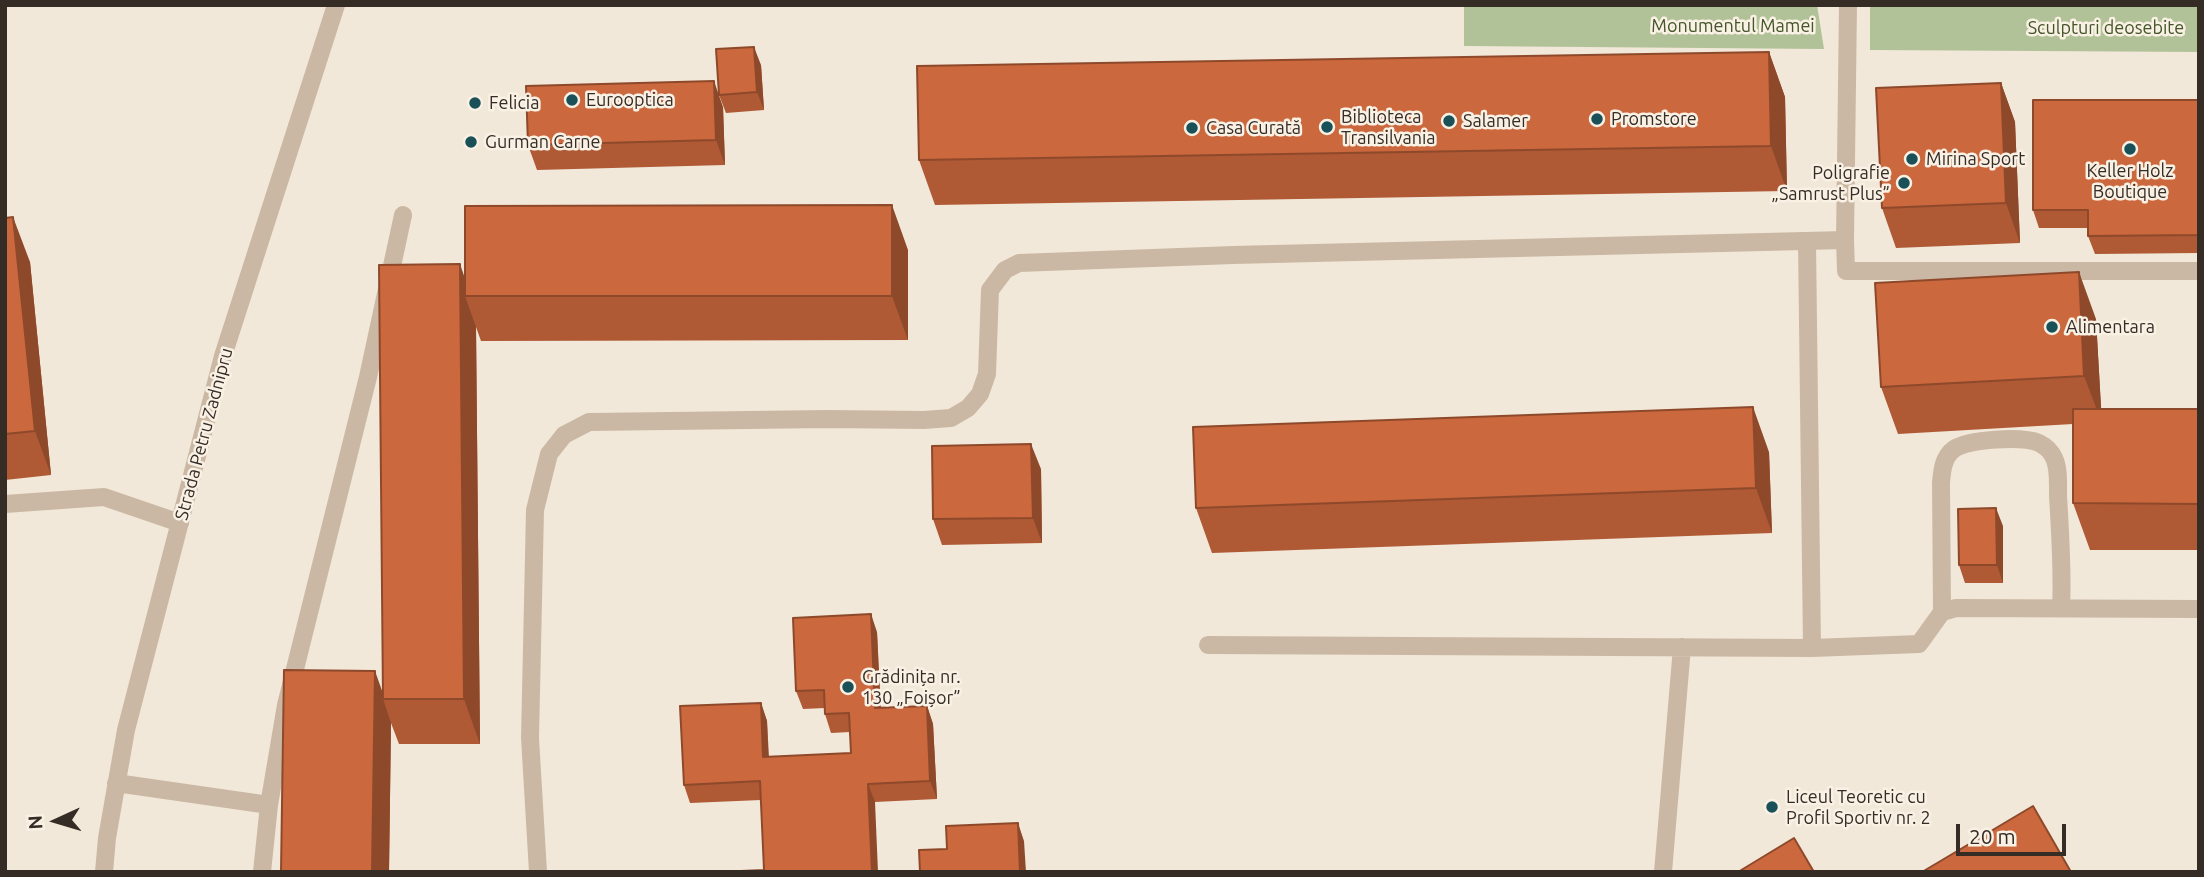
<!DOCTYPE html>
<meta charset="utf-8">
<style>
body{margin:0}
#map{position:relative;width:2204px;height:877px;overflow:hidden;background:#f2e8d9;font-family:Ubuntu,sans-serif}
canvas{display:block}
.frame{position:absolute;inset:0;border:7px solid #362c26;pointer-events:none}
.north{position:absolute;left:21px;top:786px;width:70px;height:70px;-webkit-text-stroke:5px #faf1e5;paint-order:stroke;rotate:266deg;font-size:19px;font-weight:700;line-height:28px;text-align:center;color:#362c26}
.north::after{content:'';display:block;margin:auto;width:24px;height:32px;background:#362c26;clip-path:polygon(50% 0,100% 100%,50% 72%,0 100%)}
.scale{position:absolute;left:1956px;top:824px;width:110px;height:32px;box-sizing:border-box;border:4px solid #362c26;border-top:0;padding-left:9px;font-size:21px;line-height:24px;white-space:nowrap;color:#362c26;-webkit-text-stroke:5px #faf1e5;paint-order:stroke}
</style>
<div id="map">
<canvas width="2204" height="877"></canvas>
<div class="frame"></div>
<div class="north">N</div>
<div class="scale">20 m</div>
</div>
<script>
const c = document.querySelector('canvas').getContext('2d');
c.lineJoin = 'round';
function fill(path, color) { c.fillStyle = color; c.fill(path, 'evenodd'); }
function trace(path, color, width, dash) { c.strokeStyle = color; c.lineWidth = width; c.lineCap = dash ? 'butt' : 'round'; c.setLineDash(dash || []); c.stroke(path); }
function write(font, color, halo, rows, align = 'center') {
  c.font = font + ' Ubuntu,sans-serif'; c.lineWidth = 5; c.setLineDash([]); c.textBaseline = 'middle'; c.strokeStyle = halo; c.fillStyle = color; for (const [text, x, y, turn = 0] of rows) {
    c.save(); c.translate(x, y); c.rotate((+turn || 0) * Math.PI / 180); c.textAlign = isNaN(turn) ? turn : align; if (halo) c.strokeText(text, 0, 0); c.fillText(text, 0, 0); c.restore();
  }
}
const green = new Path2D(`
 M 1464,5 L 1817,5 L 1824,49 L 1464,46 Z
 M 1870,5 L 2199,5 L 2199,52 L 1870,50 Z`);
const minor = new Path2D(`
 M 1845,240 L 1848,5
 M 5,504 L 104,497 L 180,523
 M 1942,612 L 1941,483 C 1942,471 1943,457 1954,449 C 1969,439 2022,436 2039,443 C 2045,446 2051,451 2054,458 C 2059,468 2058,484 2058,495 C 2060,533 2063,570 2061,608
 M 1208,645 L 1812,648 L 1807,241
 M 1812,648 L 1919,644 L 1942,612 L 1956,608 L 2199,609
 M 116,783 L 269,805
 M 104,872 L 107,838 L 126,730 L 223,356 L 336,5
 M 262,872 L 269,805 L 286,705 L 368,377 L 403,215
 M 538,872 L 530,738 L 535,510 L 549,454 L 564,435 L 589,422 L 828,419 L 924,420 L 951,418 L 968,408 L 980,394 L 987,374 L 990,290 L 1005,270 L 1019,263 L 1233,255 L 1845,240 L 1846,271 L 2199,271
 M 1663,872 L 1682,647`);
const wall = new Path2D(`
 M 1769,52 L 1785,97 L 1787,191 L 935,205 L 919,160 Z
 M 761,65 L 764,110 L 726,113 L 719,95 Z
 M 2001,83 L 2015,122 L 2020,243 L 1896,248 L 1882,208 Z
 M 2199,100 L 2199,253 L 2095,254 L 2088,236 L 2088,228 L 2039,228 L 2033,210 Z
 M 723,107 L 725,165 L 537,170 L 528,145 Z
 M 5,218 L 30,262 L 51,475 L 5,480 Z
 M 908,250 L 908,340 L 481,341 L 476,327 L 480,744 L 399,744 L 391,723 L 389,872 L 281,872 L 383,692 L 465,279 Z
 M 2096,319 L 2101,409 L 2199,409 L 2199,550 L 2090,550 L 2073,503 L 2073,424 L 1898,434 L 1881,387 Z
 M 1769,452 L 1772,533 L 1212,553 L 1196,508 Z
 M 1041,469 L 1042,543 L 942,545 L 933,519 Z
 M 2003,526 L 2003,583 L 1965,583 L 1959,565 Z
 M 877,632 L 881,708 L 927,706 L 933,724 L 937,799 L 875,802 L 764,870 L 761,800 L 690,803 L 684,785 L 761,703 L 767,721 L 769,757 L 851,753 L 850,732 L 831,733 L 825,714 L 825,708 L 803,709 L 796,691 Z`);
const shadedWall = new Path2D(`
 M 754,47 L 761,65 L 764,110 L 757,92 Z
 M 1769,52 L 1785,97 L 1787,191 L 1771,146 Z
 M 714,81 L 723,107 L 725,165 L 716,140 Z
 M 2001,83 L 2015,122 L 2020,243 L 2006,203 Z
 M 892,205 L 908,250 L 908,340 L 892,296 Z
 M 13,217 L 30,262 L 51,475 L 35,431 Z
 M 460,264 L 471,296 L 465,296 L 476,327 L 480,744 L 464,699 Z
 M 2079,272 L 2096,319 L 2102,423 L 2084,376 Z
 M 1753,407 L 1769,452 L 1772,533 L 1756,488 Z
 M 1031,444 L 1041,469 L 1042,543 L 1033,518 Z
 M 1996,508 L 2003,526 L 2003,583 L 1997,565 Z
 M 871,614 L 877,632 L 881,726 L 875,708 Z
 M 375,671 L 385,699 L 383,699 L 391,723 L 389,872 L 372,872 Z
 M 761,703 L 767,721 L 769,775 L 763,757 Z
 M 927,706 L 933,724 L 937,799 L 930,781 Z
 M 868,784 L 875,802 L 878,872 L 872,872 Z
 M 1018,823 L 1024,841 L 1026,872 L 1020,872 Z`);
const building = new Path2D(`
 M 754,47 L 757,92 L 719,95 L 716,49 Z
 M 1769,52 L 1771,146 L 919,160 L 917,66 Z
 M 714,81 L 716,140 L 528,145 L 526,86 Z
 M 2001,83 L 2006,203 L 1882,208 L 1876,88 Z
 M 2033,100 L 2199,100 L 2199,235 L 2088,236 L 2088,210 L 2033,210 Z
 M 892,205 L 892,296 L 465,296 L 465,206 Z
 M 13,217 L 35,431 L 5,434 L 5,218 Z
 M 460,264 L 464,699 L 383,699 L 379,265 Z
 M 2079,272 L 2084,376 L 1881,387 L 1875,283 Z
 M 1753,407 L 1756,488 L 1196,508 L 1193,427 Z
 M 2073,409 L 2199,409 L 2199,504 L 2073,503 Z
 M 1031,444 L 1033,518 L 933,519 L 932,446 Z
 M 1996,508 L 1997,565 L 1959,565 L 1958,509 Z
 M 871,614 L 875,708 L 927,706 L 930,781 L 868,784 L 872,872 L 717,872 L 764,870 L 760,781 L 684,785 L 680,706 L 761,703 L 763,757 L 851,753 L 849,713 L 825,714 L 824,690 L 796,691 L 793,618 Z
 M 284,670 L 375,671 L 372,872 L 281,872 Z
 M 2033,806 L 2071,872 L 1922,872 Z
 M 1018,823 L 1020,872 L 920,872 L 919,850 L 947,849 L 946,826 Z
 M 1794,838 L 1814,872 L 1738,872 Z`);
const markers = [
 [572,100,7,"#1a5159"],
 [475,103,7,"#1a5159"],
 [1597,119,7,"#1a5159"],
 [1449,121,7,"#1a5159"],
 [1327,127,7,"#1a5159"],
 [1192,128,7,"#1a5159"],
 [471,142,7,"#1a5159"],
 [2130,149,7,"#1a5159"],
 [1912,159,7,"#1a5159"],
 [1904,183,7,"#1a5159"],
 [2052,327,7,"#1a5159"],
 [848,687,7,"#1a5159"],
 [1772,807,7,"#1a5159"]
];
const parkNames = [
 ["Monumentul Mamei",1733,26],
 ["Sculpturi deosebite",2106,28]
];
const poiNames = [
 ["Eurooptica",586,100],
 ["Felicia",489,103],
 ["Biblioteca",1341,117],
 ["Transilvania",1341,138],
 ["Promstore",1611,119],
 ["Salamer",1463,121],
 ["Casa Curată",1206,128],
 ["Gurman Carne",485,142],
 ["Mirina Sport",1926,159],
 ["Keller Holz",2130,171,"center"],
 ["Boutique",2130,192,"center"],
 ["Poligrafie",1890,173,"right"],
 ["„Samrust Plus”",1890,194,"right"],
 ["Alimentara",2066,327],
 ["Grădinița nr.",862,677],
 ["130 „Foișor”",862,698],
 ["Liceul Teoretic cu",1786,797],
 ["Profil Sportiv nr. 2",1786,818]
];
const streetNames = [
 ["Strada Petru Zadnipru",204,434,-75]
];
fill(green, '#b2c298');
trace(minor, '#cbb8a4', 18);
fill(wall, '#af5935');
fill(shadedWall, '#8e492b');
fill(building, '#cb683e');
trace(building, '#8e492b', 2);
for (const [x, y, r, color] of markers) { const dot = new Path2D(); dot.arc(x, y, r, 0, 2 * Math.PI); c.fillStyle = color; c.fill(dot); trace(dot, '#faf1e5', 2.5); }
write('18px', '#435529', '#faf1e5', parkNames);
write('18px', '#362c26', '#faf1e5', poiNames, 'left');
write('18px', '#362c26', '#faf1e5', streetNames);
</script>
